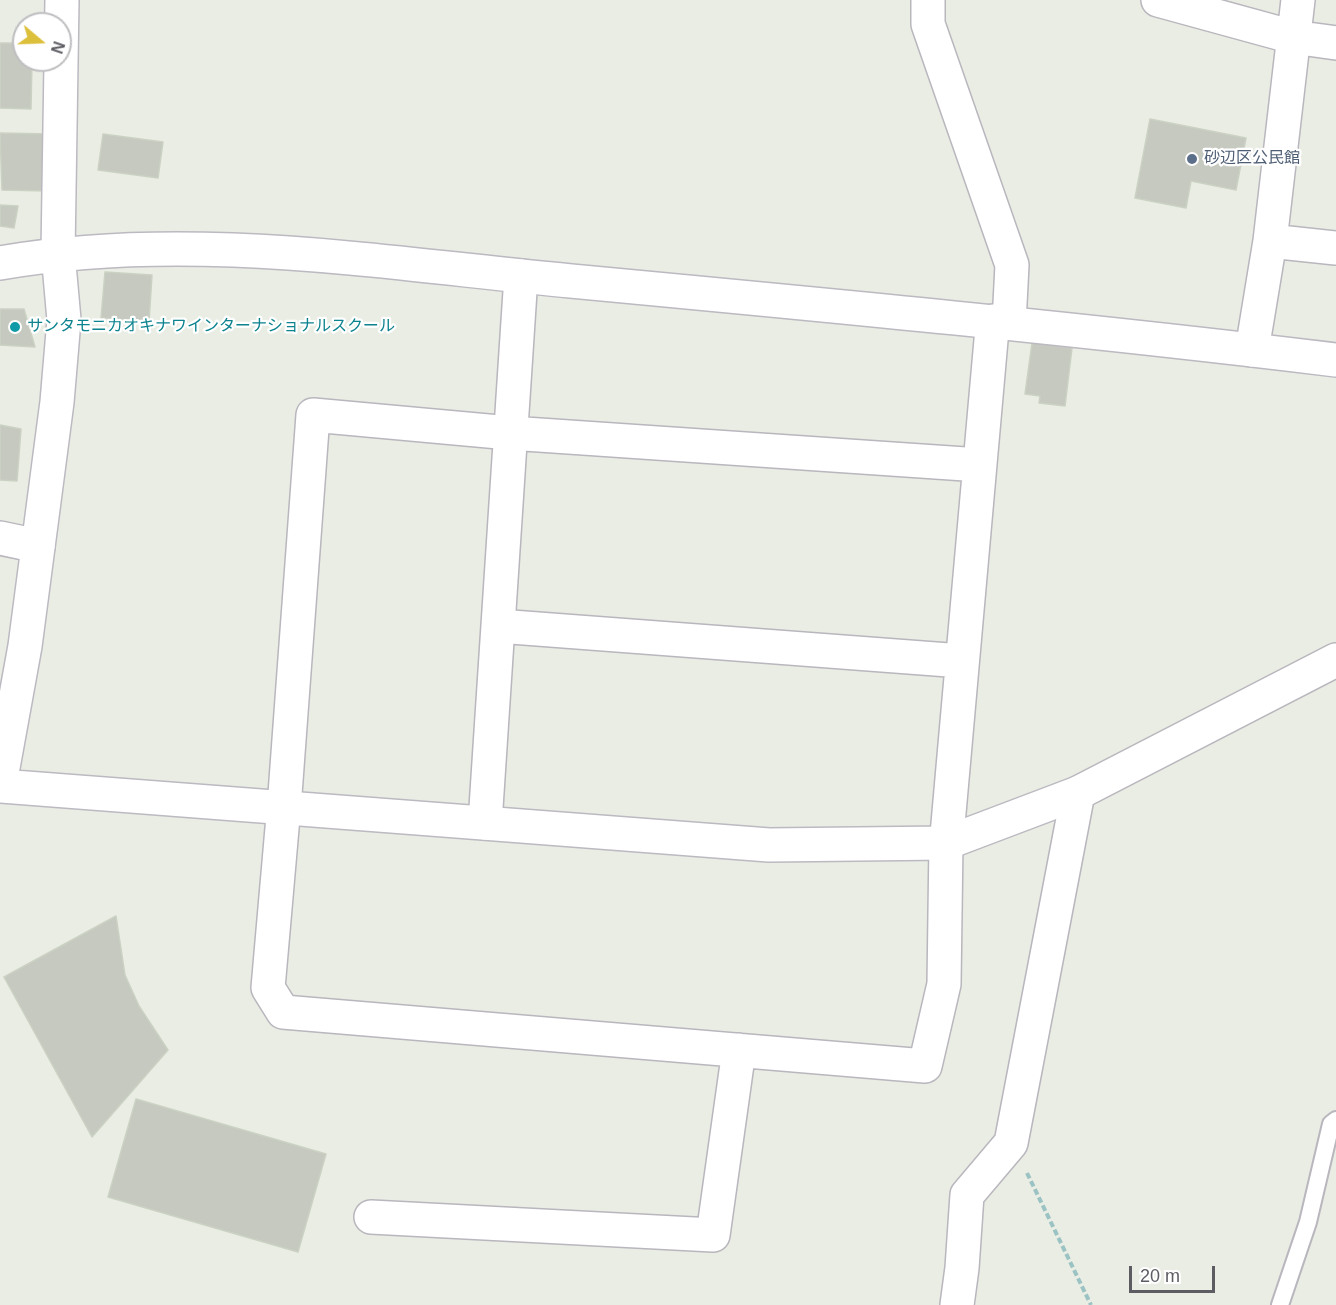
<!DOCTYPE html>
<meta charset="utf-8">
<style>
body{margin:0}
#map{position:relative;width:1336px;height:1305px;overflow:hidden;background:#e9ede4;font-family:Arial,sans-serif}
canvas{display:block}
.north{position:absolute;left:12px;top:12px;width:60px;height:60px;box-sizing:border-box;background:#fff;border:2px solid #bfbec1;border-radius:50%;rotate:109deg;font-size:16px;font-weight:700;line-height:24px;text-align:center;color:#5e5c63}
.north::after{content:'';display:block;margin:auto;width:21px;height:27px;background:#dcbf3b;clip-path:polygon(50% 0,100% 100%,50% 72%,0 100%)}
.scale{position:absolute;left:1129px;top:1266px;width:86px;height:27px;box-sizing:border-box;border:3px solid #5e5c63;border-top:0;padding-left:8px;font-size:18px;line-height:21px;white-space:nowrap;color:#5e5c63;-webkit-text-stroke:4px #fff;paint-order:stroke}
</style>
<div id="map">
<canvas width="1336" height="1305"></canvas>
<div class="north">N</div>
<div class="scale">20 m</div>
</div>
<script>
const c = document.querySelector('canvas').getContext('2d');
c.lineJoin = 'round';
function fill(path, color) { c.fillStyle = color; c.fill(path, 'evenodd'); }
function trace(path, color, width, dash) { c.strokeStyle = color; c.lineWidth = width; c.lineCap = dash ? 'butt' : 'round'; c.setLineDash(dash || []); c.stroke(path); }
function write(font, color, halo, rows, align = 'center') {
  c.font = font + ' Arial,"Noto Sans JP",sans-serif'; c.lineWidth = 4.5; c.setLineDash([]); c.textBaseline = 'middle'; c.strokeStyle = halo; c.fillStyle = color; for (const [text, x, y, turn = 0] of rows) {
    c.save(); c.translate(x, y); c.rotate((+turn || 0) * Math.PI / 180); c.textAlign = isNaN(turn) ? turn : align; if (halo) c.strokeText(text, 0, 0); c.fillText(text, 0, 0); c.restore();
  }
}
const building = new Path2D(`
 M 0,43 L 24,43 L 24,60 L 32,60 L 31,109 L 0,108 Z
 M 1150,119 L 1246,138 L 1236,190 L 1191,181 L 1186,208 L 1135,198 Z
 M 0,133 L 50,134 L 48,191 L 2,190 Z
 M 103,134 L 163,142 L 158,178 L 98,170 Z
 M 0,205 L 18,206 L 14,228 L 0,226 Z
 M 105,272 L 152,275 L 149,322 L 101,318 Z
 M 0,309 L 24,309 L 35,347 L 0,345 Z
 M 1032,343 L 1072,348 L 1065,406 L 1039,403 L 1040,396 L 1025,394 Z
 M 0,425 L 21,429 L 17,481 L 0,480 Z
 M 116,916 L 125,975 L 139,1006 L 168,1050 L 92,1137 L 4,977 Z
 M 136,1099 L 326,1154 L 298,1252 L 108,1197 Z`);
const path = new Path2D(`
 M 1027,1173 L 1091,1305`);
const lane = new Path2D(`
 M 1280,1305 L 1308,1222 L 1331,1124 L 1336,1120`);
const street = new Path2D(`
 M 928,0 L 928,24 L 1012,265 L 1009,323
 M 1158,0 L 1293,37 L 1336,43
 M 1270,241 L 1336,248
 M 1252,350 L 1270,241 L 1298,0
 M 980,465 L 510,433 L 313,415 L 285,794 L 268,988 L 283,1012 L 925,1066 L 944,984 L 946,843 L 948,824 L 991,340 L 993,321
 M 0,538 L 38,546
 M 498,626 L 962,661
 M 485,823 L 521,276
 M 371,1217 L 713,1235 L 739,1050
 M 957,1305 L 962,1268 L 967,1195 L 1011,1143 L 1078,793 L 1336,660`);
const secondary = new Path2D(`
 M 0,263 C 188,230 382,263 571,281 C 826,305 1081,329 1336,360
 M 0,784 L 25,646 L 57,402 L 64,320 L 58,253 L 62,0
 M 0,786 L 769,845 L 946,843 L 1078,793`);
const markers = [
 [1192,159,6,"#5c6f8a"],
 [15,327,6,"#0f9aa8"]
];
const serviceNames = [
 ["砂辺区公民館",1204,159]
];
const cultureNames = [
 ["サンタモニカオキナワインターナショナルスクール",27,327]
];
fill(building, '#c5c9c0');
trace(building, '#cbd2c3', 1.5);
trace(lane, '#b9b6bd', 20);
trace(street, '#b9b6bd', 36);
trace(secondary, '#bcb9c1', 36);
trace(path, '#9cc3c4', 4, [6, 3]);
trace(lane, '#fff', 16);
trace(street, '#fff', 33);
trace(secondary, '#fff', 33);
for (const [x, y, r, color] of markers) { const dot = new Path2D(); dot.arc(x, y, r, 0, 2 * Math.PI); c.fillStyle = color; c.fill(dot); trace(dot, '#fff', 2); }
write('16px', '#4e5e75', '#fff', serviceNames, 'left');
write('16px', '#0d838f', '#fff', cultureNames, 'left');
</script>
